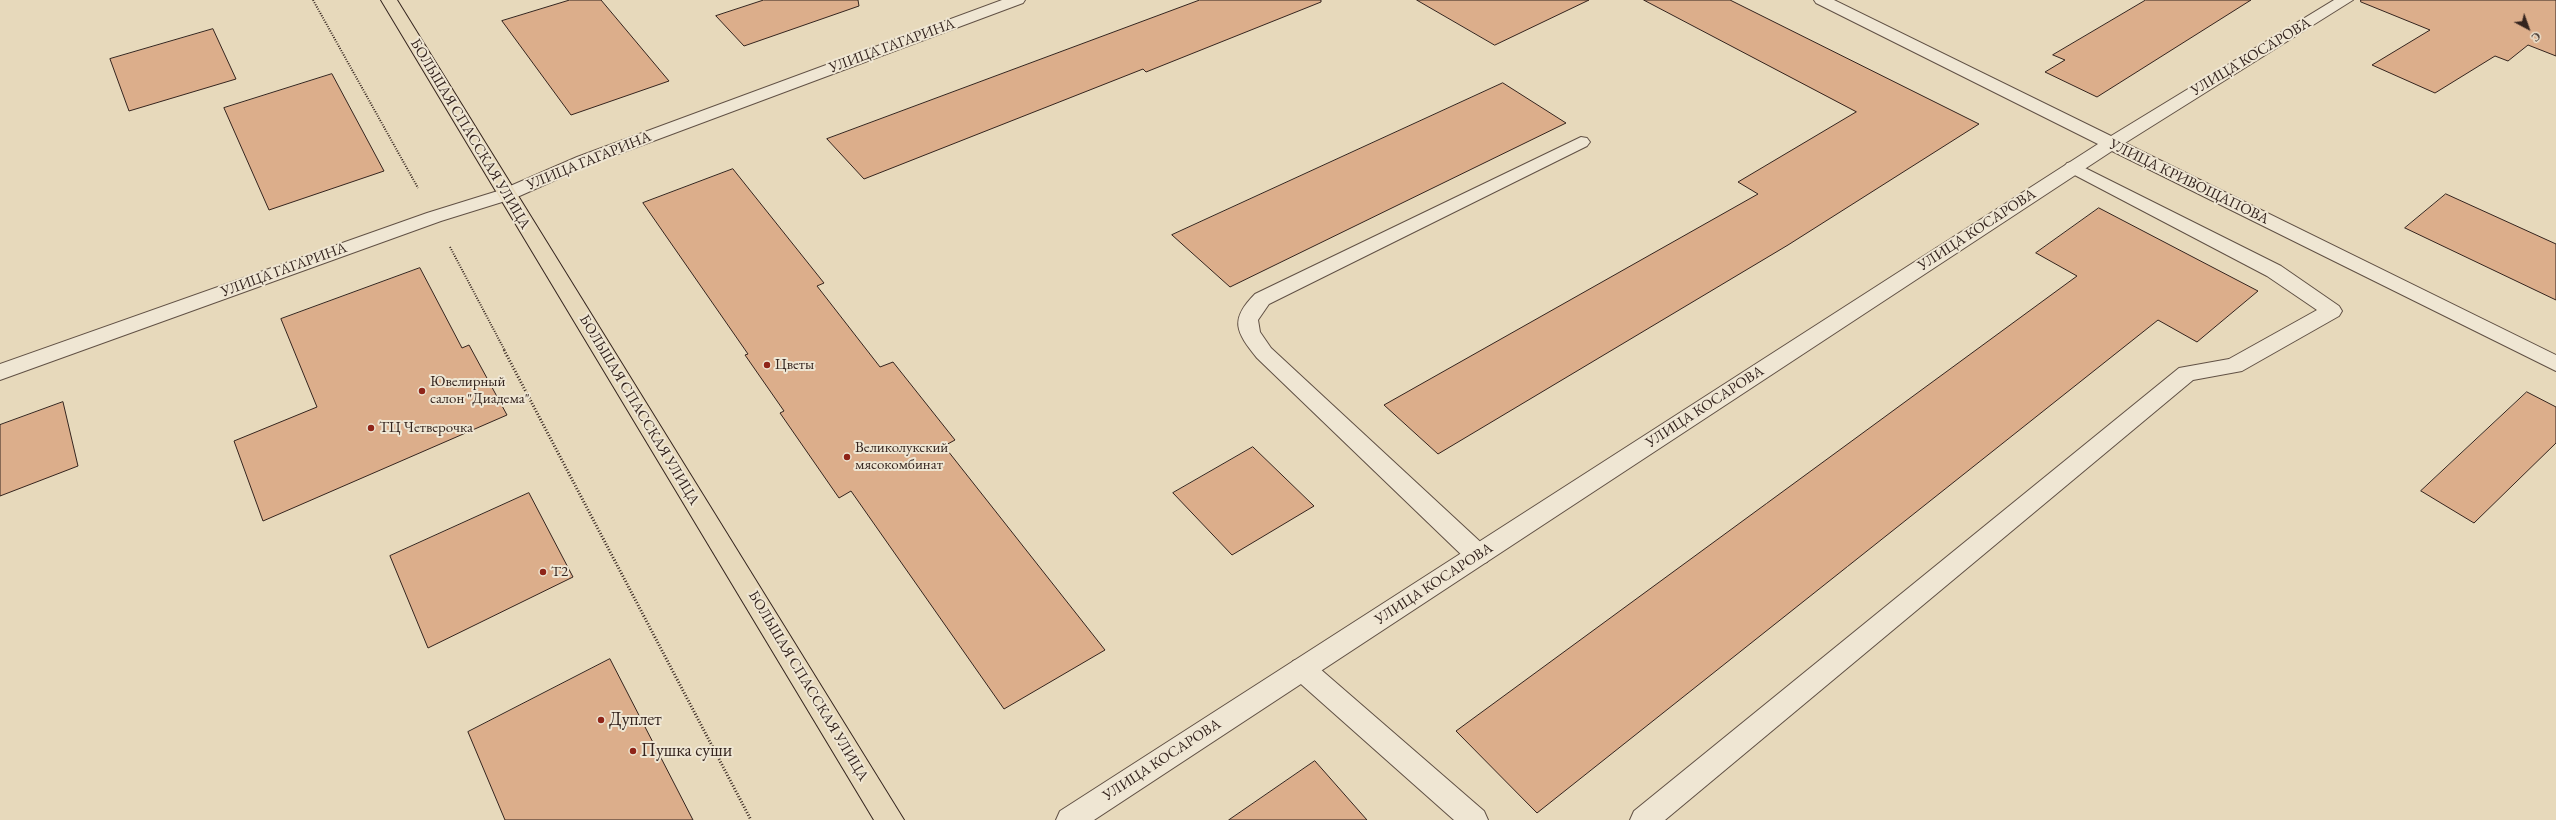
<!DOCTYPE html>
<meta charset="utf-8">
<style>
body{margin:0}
#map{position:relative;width:2556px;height:820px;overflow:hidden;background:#e7d9bb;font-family:"EB Garamond",serif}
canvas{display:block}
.north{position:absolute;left:2508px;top:8px;width:40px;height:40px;-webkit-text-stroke:3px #efe6d3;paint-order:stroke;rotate:139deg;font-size:11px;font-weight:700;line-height:16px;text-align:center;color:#34241e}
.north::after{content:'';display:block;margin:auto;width:14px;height:18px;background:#34241e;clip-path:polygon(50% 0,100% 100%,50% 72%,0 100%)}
</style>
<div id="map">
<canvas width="2556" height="820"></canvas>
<div class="north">С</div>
</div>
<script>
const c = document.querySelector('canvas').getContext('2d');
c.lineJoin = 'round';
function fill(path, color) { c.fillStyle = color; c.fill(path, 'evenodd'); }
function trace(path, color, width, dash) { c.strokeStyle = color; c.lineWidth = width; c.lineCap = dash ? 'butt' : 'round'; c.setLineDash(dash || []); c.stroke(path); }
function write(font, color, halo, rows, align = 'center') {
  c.font = font + ' "EB Garamond",serif'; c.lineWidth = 4; c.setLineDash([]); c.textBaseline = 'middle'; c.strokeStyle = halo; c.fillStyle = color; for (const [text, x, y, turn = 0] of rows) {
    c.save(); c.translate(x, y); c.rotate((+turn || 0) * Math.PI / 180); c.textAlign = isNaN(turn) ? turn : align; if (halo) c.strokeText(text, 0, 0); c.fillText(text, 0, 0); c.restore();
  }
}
const building = new Path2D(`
 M 570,0 L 601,0 L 669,81 L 571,115 L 502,21 Z
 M 764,0 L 858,0 L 859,6 L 744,46 L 716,16 Z
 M 1200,0 L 1321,0 L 1321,2 L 1146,72 L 1143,69 L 864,179 L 827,139 Z
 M 1417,0 L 1589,0 L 1495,45 Z
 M 1644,0 L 1730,0 L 1979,124 L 1788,245 L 1438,454 L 1384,405 L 1758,194 L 1738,182 L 1856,112 Z
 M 2146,0 L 2251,0 L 2097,97 L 2045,72 L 2065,60 L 2053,55 Z
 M 2361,0 L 2556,0 L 2556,56 L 2528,45 L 2508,61 L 2495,56 L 2435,93 L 2372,65 L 2430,30 L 2361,2 Z
 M 213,29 L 236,79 L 129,111 L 110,59 Z
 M 332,74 L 384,171 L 269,210 L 224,108 Z
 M 1503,83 L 1566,123 L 1230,287 L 1172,235 Z
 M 733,169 L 824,283 L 817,286 L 880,367 L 893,362 L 955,440 L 944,446 L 1105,650 L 1004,709 L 851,491 L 839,498 L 780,413 L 784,411 L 745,355 L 748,354 L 643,203 Z
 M 2446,194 L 2556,244 L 2556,300 L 2405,228 Z
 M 2099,208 L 2258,291 L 2197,342 L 2158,320 L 1537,813 L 1456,731 L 2077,276 L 2036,253 Z
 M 420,268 L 462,348 L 469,345 L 507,415 L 263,521 L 234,441 L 317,407 L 281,319 Z
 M 2527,392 L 2556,407 L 2556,443 L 2474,523 L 2421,491 Z
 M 63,402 L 78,466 L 0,496 L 0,425 Z
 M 1253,447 L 1314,506 L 1232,555 L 1173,493 Z
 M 529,493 L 573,577 L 428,648 L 390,556 Z
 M 610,659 L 693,820 L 505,820 L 468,732 Z
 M 1315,761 L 1367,820 L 1229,820 Z`);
const pathFar1 = new Path2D(`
 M 313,0 L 418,188
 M 450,247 L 505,351`);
const path = new Path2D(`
 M 504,350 L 751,820`);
const service = new Path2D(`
 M 1581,137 L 1587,138 L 1590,142 L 1587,146 L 1269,304 L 1258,320 L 1260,332 L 1271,348 L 1487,548 L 1490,555 L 1487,562 L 1478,565 L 1469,562 L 1257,358 C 1236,332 1229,320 1255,294 Z
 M 2073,162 L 2281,266 L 2339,306 L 2342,311 L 2339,316 L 2242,371 L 2193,380 L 1665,820 L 1630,820 L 1634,811 L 2179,368 L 2229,359 L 2317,310 L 2267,276 L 2067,171 L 2064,167 L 2067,163 Z
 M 1302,658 L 1311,661 L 1484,811 L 1488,820 L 1454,820 L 1293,677 L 1289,669 L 1293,661 Z`);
const minor = new Path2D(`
 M 1002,0 L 1025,0 L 1023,3 L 589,165 L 515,198 L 441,221 L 0,380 L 0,364 L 427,213 L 501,190 L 577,157 Z
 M 1814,0 L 1834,0 L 2111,136 L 2334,0 L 2353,0 L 2125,143 L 2556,355 L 2556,371 L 2112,151 L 1094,820 L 1056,820 L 1060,811 L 2098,144 L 1816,3 Z`);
const primary = new Path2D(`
 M 381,0 L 397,0 L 904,820 L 874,820 Z`);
const markers = [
 [767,365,4,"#8f2418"],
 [422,391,4,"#8f2418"],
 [371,428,4,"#8f2418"],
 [847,457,4,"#8f2418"],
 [543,572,4,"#8f2418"],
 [601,720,4,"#8f2418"],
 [633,751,4,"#8f2418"]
];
const streetNames = [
 ["УЛИЦА ГАГАРИНА",892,46,-20],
 ["УЛИЦА КОСАРОВА",2251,57,-31],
 ["БОЛЬШАЯ СПАССКАЯ УЛИЦА",470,134,59],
 ["УЛИЦА ГАГАРИНА",589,161,-22],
 ["УЛИЦА КРИВОЩАПОВА",2189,182,26],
 ["УЛИЦА КОСАРОВА",1977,230,-33],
 ["УЛИЦА ГАГАРИНА",284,270,-20],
 ["УЛИЦА КОСАРОВА",1705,407,-33],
 ["БОЛЬШАЯ СПАССКАЯ УЛИЦА",639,410,59],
 ["УЛИЦА КОСАРОВА",1434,584,-33],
 ["БОЛЬШАЯ СПАССКАЯ УЛИЦА",808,686,59],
 ["УЛИЦА КОСАРОВА",1162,760,-33]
];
const poiNames = [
 ["Цветы",775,365],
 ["Ювелирный",430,382],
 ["салон \"Диадема\"",430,399],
 ["ТЦ Четверочка",379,428],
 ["Великолукский",855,448],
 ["мясокомбинат",855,465],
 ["T2",551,572]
];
const nearPoinames = [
 ["Дуплет",609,720],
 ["Пушка суши",641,751]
];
fill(building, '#dcae8b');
trace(building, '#34241e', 1);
trace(service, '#615145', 2);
trace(minor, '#615145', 2);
trace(primary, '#34241e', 2);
trace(pathFar1, '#34241e', 2, [1, 1.5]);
trace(path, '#34241e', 3, [1, 2]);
fill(service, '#efe6d3');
fill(minor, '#efe6d3');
fill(primary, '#e7d9bb');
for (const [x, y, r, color] of markers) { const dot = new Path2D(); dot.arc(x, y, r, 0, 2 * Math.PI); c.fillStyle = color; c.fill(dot); trace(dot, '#efe6d3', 1.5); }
write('15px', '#34241e', '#efe6d3', streetNames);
write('15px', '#34241e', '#efe6d3', poiNames, 'left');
write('18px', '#34241e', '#efe6d3', nearPoinames, 'left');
</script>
